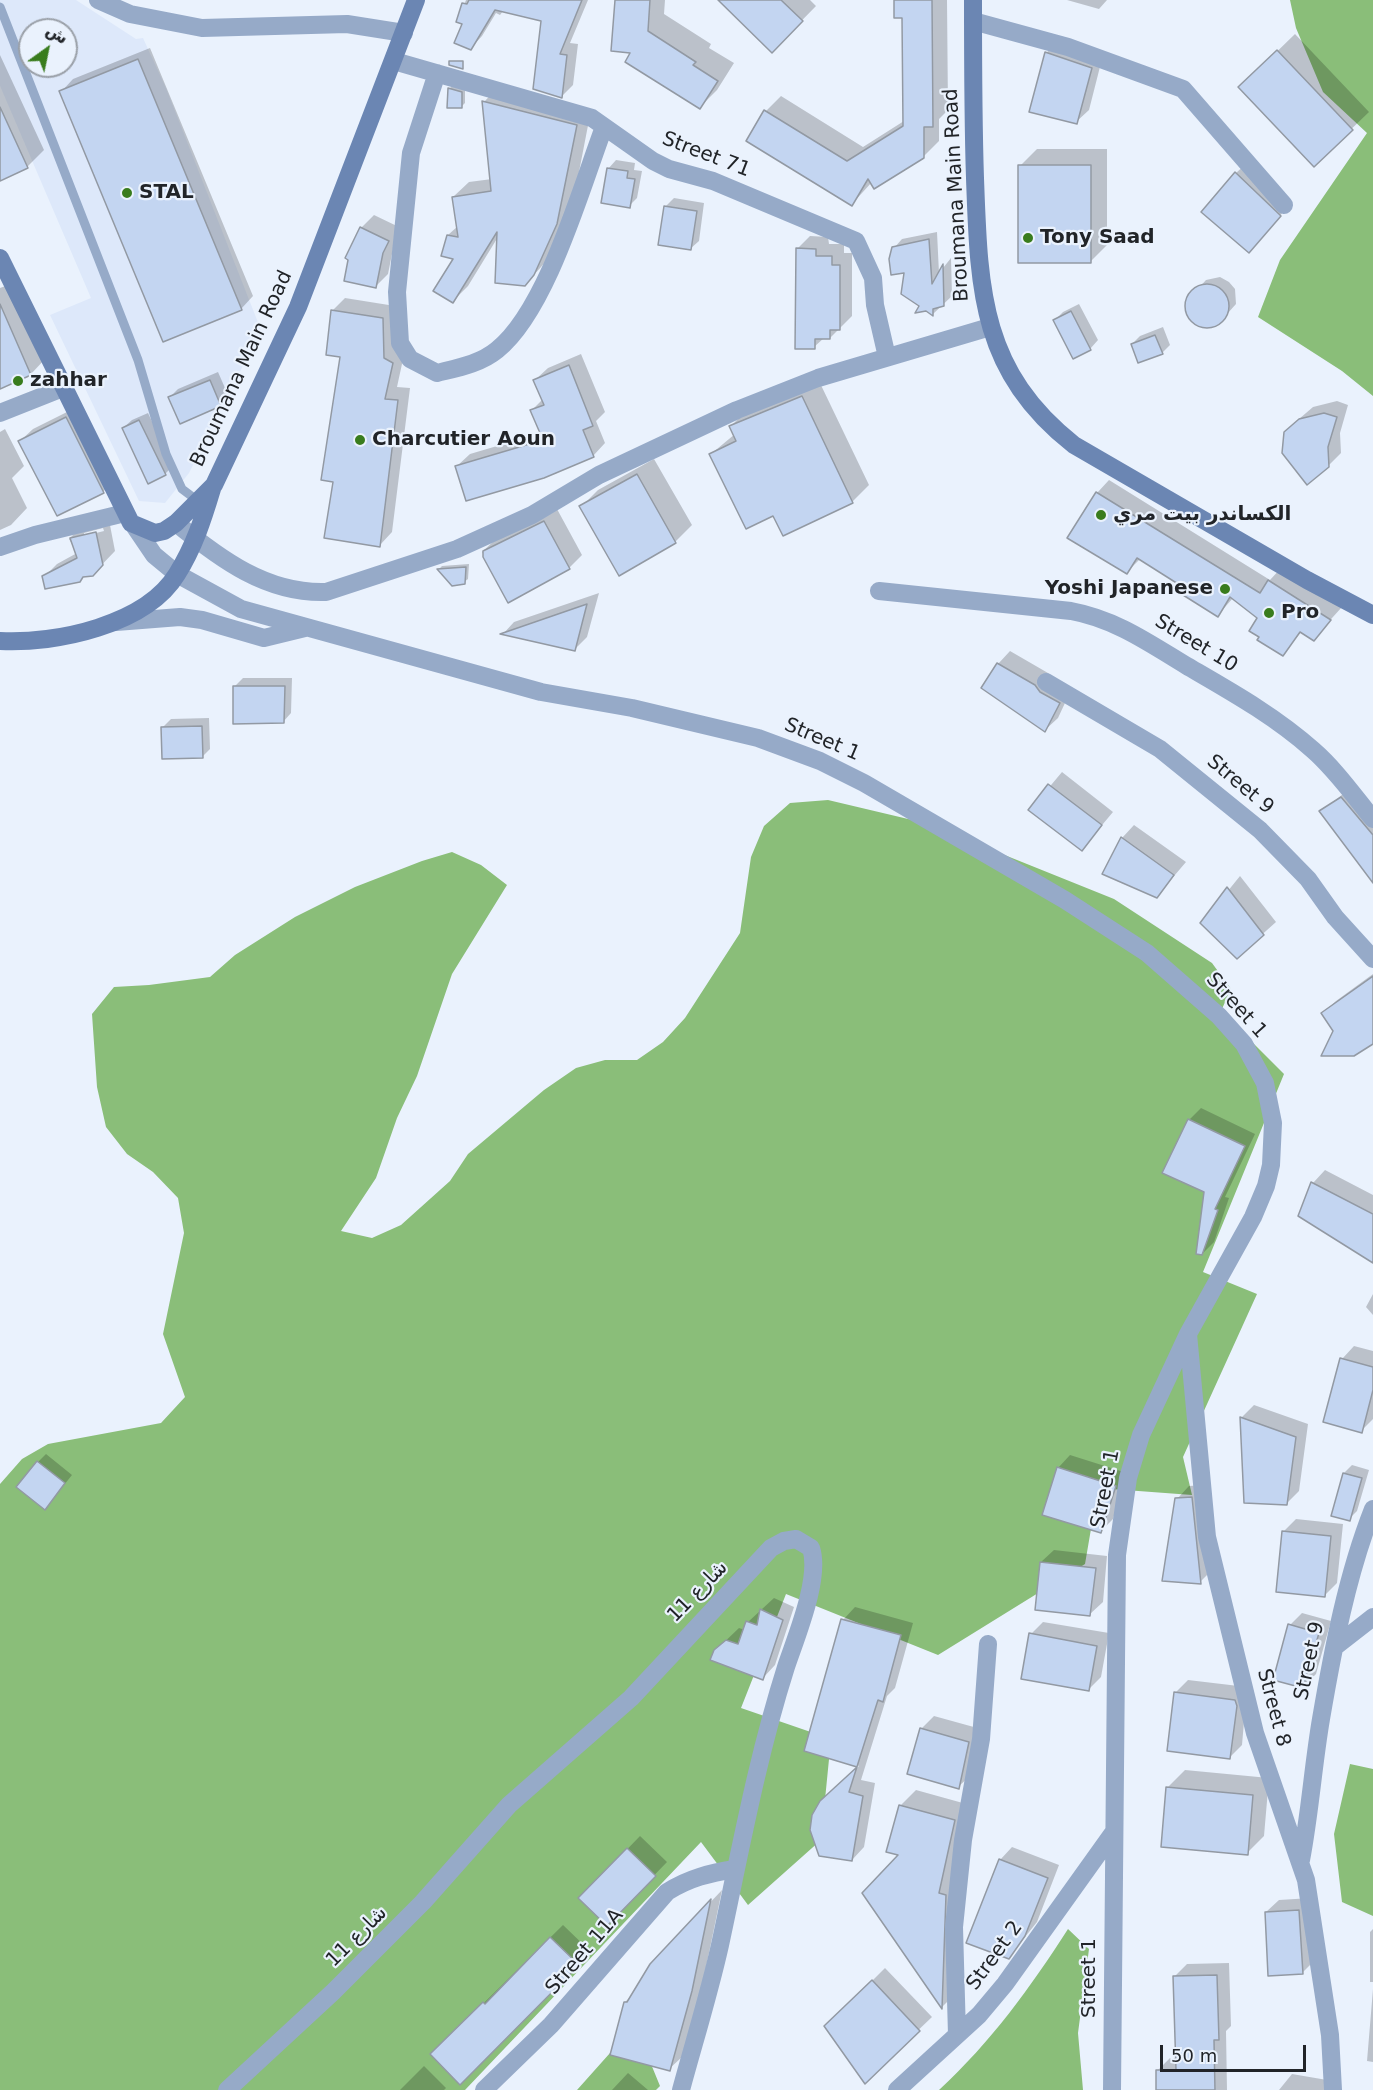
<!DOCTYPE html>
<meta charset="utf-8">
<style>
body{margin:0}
#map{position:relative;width:1373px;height:2090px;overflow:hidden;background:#eaf2fd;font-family:"DejaVu Sans","Noto Naskh Arabic",sans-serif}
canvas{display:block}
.north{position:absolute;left:18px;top:18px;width:60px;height:60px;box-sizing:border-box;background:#eaf2fd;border:2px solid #9aa0a8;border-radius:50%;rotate:33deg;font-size:16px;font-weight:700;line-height:24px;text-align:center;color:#212428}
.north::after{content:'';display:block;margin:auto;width:21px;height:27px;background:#397c1d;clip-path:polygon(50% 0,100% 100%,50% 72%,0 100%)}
.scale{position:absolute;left:1160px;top:2045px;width:146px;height:27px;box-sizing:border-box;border:3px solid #212428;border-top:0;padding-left:8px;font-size:18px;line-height:21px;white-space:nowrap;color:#212428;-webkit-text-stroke:4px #eaf2fd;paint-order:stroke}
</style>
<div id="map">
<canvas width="1373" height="2090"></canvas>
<div class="north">ش</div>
<div class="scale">50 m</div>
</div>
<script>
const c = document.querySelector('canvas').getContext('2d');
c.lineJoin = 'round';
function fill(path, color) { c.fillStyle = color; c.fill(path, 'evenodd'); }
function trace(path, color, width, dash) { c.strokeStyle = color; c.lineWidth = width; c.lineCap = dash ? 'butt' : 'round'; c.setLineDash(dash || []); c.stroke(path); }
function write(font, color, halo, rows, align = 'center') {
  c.font = font + ' "DejaVu Sans","Noto Naskh Arabic",sans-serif'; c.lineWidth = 4.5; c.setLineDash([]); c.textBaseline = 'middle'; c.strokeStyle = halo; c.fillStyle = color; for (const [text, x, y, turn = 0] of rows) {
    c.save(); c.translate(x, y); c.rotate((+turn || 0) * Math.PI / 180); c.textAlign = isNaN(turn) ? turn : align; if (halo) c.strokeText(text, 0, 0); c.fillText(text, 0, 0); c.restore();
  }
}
const built = new Path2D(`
 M 0,0 L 76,0 L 136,39 L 143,38 L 166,88 L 261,330 L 189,473 L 165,503 L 139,501 L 50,315 L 91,298 L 0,86 ZM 30,30 L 66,30 L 66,66 L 30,66 Z`);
const forest = new Path2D(`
 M 1290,0 L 1373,0 L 1373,396 L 1342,371 L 1258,317 L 1280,260 L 1367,133 L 1323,92 L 1296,28 Z
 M 828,800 L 925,823 L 1114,899 L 1212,963 L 1231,989 L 1221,1011 L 1284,1074 L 1203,1272 L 1257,1294 L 1183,1457 L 1192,1495 L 1098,1488 L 1085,1564 L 938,1655 L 786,1594 L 741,1708 L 831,1739 L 821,1840 L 748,1905 L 701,1842 L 465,2090 L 0,2090 L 0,1484 L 22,1459 L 48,1444 L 161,1423 L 185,1397 L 163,1334 L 184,1233 L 178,1198 L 153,1172 L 127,1154 L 106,1127 L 97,1087 L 92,1014 L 114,987 L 149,985 L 210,977 L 235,955 L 295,917 L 355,887 L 422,861 L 452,852 L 481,865 L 507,885 L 452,974 L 417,1076 L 397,1118 L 376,1178 L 341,1231 L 372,1238 L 401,1225 L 450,1181 L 468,1154 L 544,1090 L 576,1068 L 605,1060 L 637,1060 L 663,1042 L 685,1018 L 740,933 L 751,857 L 764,826 L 790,803 Z
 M 1350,1764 L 1373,1769 L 1373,1916 L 1342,1902 L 1334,1834 Z
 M 1068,1929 L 1089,1949 L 1078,2033 L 1083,2090 L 939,2090 C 991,2042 1030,1988 1068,1929 Z
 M 635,2025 L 660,2086 L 656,2090 L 577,2090 Z`);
const shadow = new Path2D(`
 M 466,0 L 588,0 L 570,43 L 578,44 L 573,85 L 562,96 L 542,20 L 503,11 L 500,15 L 496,13 L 482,36 L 471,48 L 464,23 L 458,21 Z
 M 616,0 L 665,0 L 664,14 L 711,44 L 709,48 L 734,63 L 717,90 L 700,107 L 633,51 Z
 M 732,0 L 810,0 L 816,6 L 772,51 Z
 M 896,0 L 947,0 L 948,110 L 939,119 L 939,141 L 923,157 L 872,182 L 852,204 L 766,111 L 781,96 L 863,147 L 904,121 L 903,16 Z
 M 1067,0 L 1107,0 L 1099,9 Z
 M 1295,34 L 1369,112 L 1314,165 L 1257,71 Z
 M 1059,41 L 1103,55 L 1089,110 L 1076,122 L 1046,53 Z
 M 150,48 L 253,296 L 241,309 L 61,92 L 73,79 Z
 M 0,55 L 44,150 L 27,167 L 0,179 Z
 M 453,85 L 465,89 L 465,103 L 461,107 L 449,89 Z
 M 499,86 L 591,110 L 572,208 L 549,258 L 525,285 L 498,237 L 468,286 L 453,301 L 455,258 L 448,235 L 458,226 L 453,197 L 469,182 L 492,179 L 484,102 Z
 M 1037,149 L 1107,149 L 1107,245 L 1090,262 L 1020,166 Z
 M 616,160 L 635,163 L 634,170 L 642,171 L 637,198 L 629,206 L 608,169 Z
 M 1249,161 L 1292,202 L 1249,251 L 1236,173 Z
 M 674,198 L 704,203 L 699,241 L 690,249 L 666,206 Z
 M 374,215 L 401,228 L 395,239 L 388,274 L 375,287 L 361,228 Z
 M 937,232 L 939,273 L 951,258 L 952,296 L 933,314 L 921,305 L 894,248 L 902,239 Z
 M 810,236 L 828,237 L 829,244 L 844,244 L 844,253 L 852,253 L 852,316 L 830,338 L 824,338 L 814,347 L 797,249 Z
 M 1220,277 L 1229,282 L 1235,289 L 1236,304 L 1218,324 L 1203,326 L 1194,322 L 1188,314 L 1188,300 L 1206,280 Z
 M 13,283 L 46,358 L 31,374 L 0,387 L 0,288 Z
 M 345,298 L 395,306 L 405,350 L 397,387 L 410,388 L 392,532 L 380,545 L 334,481 L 342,355 L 332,311 Z
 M 1079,304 L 1098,340 L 1090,349 L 1055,320 L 1063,312 Z
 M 1163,327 L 1170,345 L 1162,353 L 1132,344 L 1140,336 Z
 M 581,354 L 605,412 L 596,421 L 605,443 L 593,456 L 457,466 L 470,454 L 541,433 L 532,410 L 543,399 L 535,380 L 548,368 Z
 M 218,372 L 229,397 L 220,405 L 181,422 L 170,397 L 178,389 Z
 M 819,381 L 869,485 L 852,502 L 774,514 L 711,454 L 735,434 L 731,426 L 748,409 Z
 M 1337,401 L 1348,405 L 1340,433 L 1341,453 L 1328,466 L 1299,419 L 1313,407 Z
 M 79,406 L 115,479 L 103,492 L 20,441 L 33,429 Z
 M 148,413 L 173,466 L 165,474 L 123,428 L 132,420 Z
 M 5,429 L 24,466 L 12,478 L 27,508 L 11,525 L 0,530 L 0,432 Z
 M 654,459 L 692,525 L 675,542 L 581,507 L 598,490 Z
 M 1109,480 L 1270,580 L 1281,568 L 1342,607 L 1313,639 L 1302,631 L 1283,654 L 1259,617 L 1233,598 L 1218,615 L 1188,589 L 1140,559 L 1127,572 L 1097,493 Z
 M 557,509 L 582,555 L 569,568 L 508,601 L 482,552 L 495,540 Z
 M 109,520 L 115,551 L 92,575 L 44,577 L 57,564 L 77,553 L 69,539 L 82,526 ZM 103,528 L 104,531 L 84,536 L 84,533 Z
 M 469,564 L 468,579 L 464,582 L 452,584 L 439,569 L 442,566 Z
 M 599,593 L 587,637 L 574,650 L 503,634 L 514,622 Z
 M 1010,651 L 1048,673 L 1053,679 L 1071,690 L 1058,718 L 1045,730 L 998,664 Z
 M 243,678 L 292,678 L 291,713 L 283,722 L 234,687 Z
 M 209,718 L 210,749 L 202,757 L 163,727 L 171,719 Z
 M 1062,772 L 1113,812 L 1082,849 L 1031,809 Z
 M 1354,785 L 1373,808 L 1373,875 L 1321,812 Z
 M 1134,825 L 1186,862 L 1157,896 L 1122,838 Z
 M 1240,876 L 1276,922 L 1237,957 L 1202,923 Z
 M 1373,974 L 1373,1042 L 1335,1031 L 1323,1013 L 1336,1001 Z
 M 1201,1108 L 1255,1134 L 1225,1197 L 1229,1198 L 1214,1242 L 1202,1254 L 1205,1191 L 1189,1120 Z
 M 1325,1170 L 1373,1195 L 1373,1249 L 1313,1183 Z
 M 1373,1294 L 1373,1315 L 1366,1307 Z
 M 1354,1346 L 1373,1351 L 1373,1419 L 1361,1431 L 1342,1359 Z
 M 1254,1405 L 1308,1424 L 1299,1491 L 1287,1503 L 1241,1418 Z
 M 46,1454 L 72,1475 L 52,1500 L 38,1462 Z
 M 1070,1455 L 1127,1473 L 1113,1519 L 1101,1531 L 1058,1468 Z
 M 1352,1465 L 1369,1470 L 1357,1511 L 1349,1519 L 1344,1473 Z
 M 1204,1485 L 1212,1570 L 1200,1582 L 1177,1499 L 1189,1486 Z
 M 1296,1519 L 1343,1524 L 1337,1583 L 1324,1596 L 1283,1532 Z
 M 1054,1550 L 1107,1556 L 1103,1602 L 1090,1614 L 1041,1562 Z
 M 774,1598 L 794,1607 L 775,1665 L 763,1678 L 715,1651 L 739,1628 L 745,1630 L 748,1622 Z
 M 855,1607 L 913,1623 L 895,1688 L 887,1696 L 861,1780 L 875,1783 L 864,1847 L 852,1860 L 834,1789 L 859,1766 L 806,1750 L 843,1620 Z
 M 1302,1613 L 1331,1621 L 1316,1674 L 1303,1687 L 1290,1625 Z
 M 1043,1622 L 1109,1633 L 1101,1677 L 1088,1690 L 1031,1634 Z
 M 1188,1680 L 1247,1687 L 1242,1745 L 1230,1757 L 1175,1693 Z
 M 934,1716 L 981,1729 L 971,1775 L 958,1787 L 921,1729 Z
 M 1185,1770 L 1269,1778 L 1264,1836 L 1247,1853 L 1168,1787 Z
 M 916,1790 L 970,1805 L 957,1992 L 942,2007 L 901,1855 L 900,1806 Z
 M 640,1836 L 667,1862 L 607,1924 L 580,1898 Z
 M 1012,1847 L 1059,1865 L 1037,1922 L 1009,1957 L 1000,1860 Z
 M 722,1890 L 704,1977 L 682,2057 L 669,2069 L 625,2002 L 634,1994 L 651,1965 Z
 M 1311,1898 L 1315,1960 L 1302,1973 L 1266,1912 L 1279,1900 Z
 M 563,1925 L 591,1952 L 460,2083 L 432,2054 Z
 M 1373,1929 L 1373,1982 L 1370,1982 L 1370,1932 Z
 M 1229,1963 L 1231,2026 L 1226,2031 L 1227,2090 L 1158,2090 L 1157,2071 L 1170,2058 L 1177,2058 L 1174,1977 L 1187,1964 Z
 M 885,1968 L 932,2017 L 865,2081 L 826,2027 Z
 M 1373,1989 L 1373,2062 L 1367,2061 Z
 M 424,2066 L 446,2088 L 444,2090 L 400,2090 Z
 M 628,2073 L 648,2090 L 612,2090 Z
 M 1292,2074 L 1327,2080 L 1326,2090 L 1279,2090 Z`);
const building = new Path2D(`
 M 469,0 L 582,0 L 560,54 L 567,55 L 562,98 L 533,89 L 541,21 L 495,10 L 471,50 L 454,43 L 462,24 L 456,22 L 462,3 L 467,4 Z
 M 615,0 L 650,0 L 648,31 L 696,62 L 693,65 L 718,81 L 700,109 L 625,62 L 630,53 L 611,51 Z
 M 718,0 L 781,0 L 803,21 L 772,53 Z
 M 894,0 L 932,0 L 933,127 L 924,127 L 924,158 L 874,189 L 868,179 L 852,206 L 746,141 L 764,110 L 847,161 L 903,126 L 902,18 L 894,18 Z
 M 1277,50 L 1353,130 L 1314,167 L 1238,87 Z
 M 1045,52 L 1092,68 L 1077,124 L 1029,112 Z
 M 138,59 L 242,310 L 163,342 L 59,91 Z
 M 449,61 L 463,61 L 463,69 L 449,65 Z
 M 448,88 L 462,92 L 462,108 L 447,108 Z
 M 482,101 L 577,125 L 557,224 L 534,275 L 525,286 L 495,283 L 497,232 L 453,303 L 433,291 L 453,259 L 441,256 L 447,235 L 458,237 L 452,197 L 491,191 Z
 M 0,107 L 28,168 L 0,181 Z
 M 1018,165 L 1091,165 L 1091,263 L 1018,263 Z
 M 607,168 L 628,171 L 627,178 L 635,179 L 630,208 L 601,203 Z
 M 1235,172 L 1281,216 L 1249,253 L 1201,212 Z
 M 664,206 L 697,211 L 691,250 L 658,245 Z
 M 360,227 L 389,241 L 383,253 L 376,288 L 344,281 L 348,260 L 345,258 Z
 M 929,239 L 932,284 L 943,264 L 944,306 L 933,309 L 933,316 L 926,311 L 915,313 L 919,306 L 901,294 L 904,273 L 891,275 L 889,259 L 892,247 Z
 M 796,248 L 816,249 L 816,256 L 832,256 L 832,265 L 840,265 L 840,330 L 830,330 L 830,339 L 815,339 L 815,349 L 795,349 Z
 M1185 306a22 22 0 1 1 44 0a22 22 0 1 1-44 0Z
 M 0,304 L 31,375 L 0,389 Z
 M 331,310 L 383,318 L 384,358 L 393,363 L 385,399 L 398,400 L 380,547 L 324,538 L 333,482 L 321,480 L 340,357 L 326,355 Z
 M 1071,311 L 1091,350 L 1073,359 L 1053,320 Z
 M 1155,335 L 1163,354 L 1138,363 L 1131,344 Z
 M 569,365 L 593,426 L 583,430 L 594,457 L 544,478 L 466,501 L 455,466 L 543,440 L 530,410 L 544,405 L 533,380 Z
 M 210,380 L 221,406 L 180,424 L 168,397 Z
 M 802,396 L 853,503 L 783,536 L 773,516 L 746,529 L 709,454 L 736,441 L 729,426 Z
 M 1324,413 L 1337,417 L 1328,447 L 1329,467 L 1307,485 L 1282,453 L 1284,432 L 1299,419 Z
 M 66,417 L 104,493 L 57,516 L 18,441 Z
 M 139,420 L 166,475 L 148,484 L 122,428 Z
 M 637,474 L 676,543 L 619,576 L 579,506 Z
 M 1096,492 L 1260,593 L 1268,580 L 1331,620 L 1314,641 L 1300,632 L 1283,656 L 1257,640 L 1259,637 L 1249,631 L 1257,618 L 1230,597 L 1218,617 L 1183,595 L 1186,589 L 1137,558 L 1127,574 L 1067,538 Z
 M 544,521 L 570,569 L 508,603 L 483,557 L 483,551 Z
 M 96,532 L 103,565 L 93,576 L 83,577 L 80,582 L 45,589 L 42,576 L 77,558 L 70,538 Z
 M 466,567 L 465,584 L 452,586 L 437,569 Z
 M 587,604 L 575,651 L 500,634 Z
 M 997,663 L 1035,685 L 1040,692 L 1060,703 L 1045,732 L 981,688 Z
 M 233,686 L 285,686 L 284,723 L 233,724 Z
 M 202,726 L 203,758 L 162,759 L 161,727 Z
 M 1048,784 L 1102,825 L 1082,851 L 1028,810 Z
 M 1341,797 L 1373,835 L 1373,883 L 1319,811 Z
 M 1121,837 L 1174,875 L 1157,898 L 1102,874 Z
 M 1227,887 L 1264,935 L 1237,959 L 1200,923 Z
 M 1373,976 L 1373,1044 L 1354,1056 L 1321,1056 L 1333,1031 L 1321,1013 Z
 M 1188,1119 L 1245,1146 L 1215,1209 L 1218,1210 L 1202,1255 L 1196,1254 L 1204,1192 L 1162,1173 Z
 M 1311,1182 L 1373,1214 L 1373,1263 L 1298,1216 Z
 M 1340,1358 L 1373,1367 L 1373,1390 L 1362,1433 L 1323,1422 Z
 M 1240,1417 L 1296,1437 L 1287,1505 L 1244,1503 Z
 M 37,1461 L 65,1483 L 45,1510 L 16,1487 Z
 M 1057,1467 L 1116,1486 L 1101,1533 L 1042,1515 Z
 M 1343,1473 L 1362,1478 L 1350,1521 L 1331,1516 Z
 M 1192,1497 L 1201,1584 L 1162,1581 L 1175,1498 Z
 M 1282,1531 L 1331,1536 L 1325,1597 L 1276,1592 Z
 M 1040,1562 L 1096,1568 L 1090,1616 L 1035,1610 Z
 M 760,1609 L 783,1620 L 763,1680 L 710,1660 L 714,1650 L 726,1640 L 738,1644 L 746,1621 L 757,1625 Z
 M 841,1619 L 901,1635 L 883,1702 L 878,1700 L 849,1792 L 863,1796 L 852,1861 L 819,1856 L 810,1830 L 812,1815 L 820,1801 L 857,1767 L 804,1751 Z
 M 1288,1624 L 1319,1633 L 1303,1688 L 1273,1680 Z
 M 1029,1633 L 1097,1646 L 1089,1691 L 1021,1679 Z
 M 1174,1692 L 1235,1700 L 1237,1706 L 1230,1759 L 1167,1751 Z
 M 920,1728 L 969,1742 L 959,1789 L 907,1774 Z
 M 1166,1787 L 1253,1795 L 1248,1855 L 1161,1847 Z
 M 899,1805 L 955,1820 L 939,1893 L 946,1895 L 942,2009 L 862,1893 L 898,1855 L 886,1852 Z
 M 627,1848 L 656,1876 L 607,1926 L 578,1898 Z
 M 999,1859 L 1048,1878 L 1025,1936 L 1009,1959 L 966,1943 Z
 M 711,1899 L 692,1991 L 670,2071 L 610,2055 L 624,2002 L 627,2002 L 650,1964 Z
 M 1299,1910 L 1303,1974 L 1268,1976 L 1265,1912 Z
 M 550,1937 L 579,1965 L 460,2085 L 430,2054 L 483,2002 L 485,2004 Z
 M 1217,1975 L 1219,2040 L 1214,2040 L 1215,2090 L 1156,2090 L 1156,2070 L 1176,2070 L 1173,1976 Z
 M 872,1980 L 920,2031 L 865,2084 L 824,2026 Z`);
const lane = new Path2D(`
 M 0,7 L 138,360 L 166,454 L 182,489 L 198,501`);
const street = new Path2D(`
 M 98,0 L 130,14 L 202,28 L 347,24 L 404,33
 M 973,21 L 1068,47 L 1183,89 L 1284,205
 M 394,61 L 592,118 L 653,161 L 669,169 L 713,181 L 856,241 L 873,278 L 875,305 L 887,357
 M 437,73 L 411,153 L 397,292 L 400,343 L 410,359 L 437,373 C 457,368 480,364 497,350 C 547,310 581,188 604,127
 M 0,413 L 63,388
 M 176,523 C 220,559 267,594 326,592 L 457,549 L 532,515 L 599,475 L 737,410 L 818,378 L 990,327
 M 135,527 L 154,555 L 177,574 L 241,609 L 541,692 L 632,708 L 758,738 L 820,761 L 864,783 L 1065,900 L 1147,953 L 1219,1016 L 1244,1044 L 1265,1083 L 1273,1123 L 1271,1165 L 1266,1186 L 1253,1217 L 1188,1334 L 1141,1435 L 1128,1478 L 1117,1555 L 1112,2090
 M 0,547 L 35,535 L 125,513
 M 879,591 L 1071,611 C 1115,619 1149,643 1187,666 C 1230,691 1275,716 1313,750 C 1336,770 1354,796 1373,819
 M 116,622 L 180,617 L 202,620 L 264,638 L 305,628
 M 1046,682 L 1160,749 L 1260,830 L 1308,879 L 1335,917 L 1373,959
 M 1188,1334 L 1207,1537 L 1255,1733 L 1306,1880 L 1330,2035 L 1333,2090
 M 1336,1646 L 1373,1617
 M 1301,1860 C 1310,1813 1313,1766 1321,1719 C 1333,1649 1347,1575 1373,1509
 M 957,2035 L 954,1927 L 963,1840 L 981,1739 L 988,1644
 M 227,2090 L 333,1992 L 423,1902 L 509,1805 L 631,1698 L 771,1548 L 784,1541 L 796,1539 L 811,1548 C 821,1578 796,1637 786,1667 C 757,1758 740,1852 720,1945 C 709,1994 694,2042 681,2090
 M 484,2090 L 551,2025 L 667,1892 C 689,1878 710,1873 735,1869
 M 897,2090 L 979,2015 L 1005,1984 L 1113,1833`);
const secondary = new Path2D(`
 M 973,0 C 973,60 973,119 975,178 C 979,289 980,371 1074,445 L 1307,580 L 1373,615
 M 0,258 L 131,523 L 155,533 L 164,531 L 176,523 L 214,485 L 298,307 L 416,0
 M 0,641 C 56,644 146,625 177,574 C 194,547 203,519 212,489`);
const markers = [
 [127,193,6,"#397c1d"],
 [1028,238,6,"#397c1d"],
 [18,381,6,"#397c1d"],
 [360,440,6,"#397c1d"],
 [1101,515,6,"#397c1d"],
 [1225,589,6,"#397c1d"],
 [1269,613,6,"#397c1d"]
];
const streetNames = [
 ["Street 71",706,155,21],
 ["Broumana Main Road",957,195,-93],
 ["Broumana Main Road",242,369,-65],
 ["Street 10",1196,644,31],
 ["Street 1",822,740,23],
 ["Street 9",1240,785,40],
 ["Street 1",1236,1006,48],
 ["Street 1",1106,1489,-79],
 ["شارع 11",698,1592,-46],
 ["Street 9",1310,1661,-78],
 ["Street 8",1273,1708,75],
 ["شارع 11",357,1937,-45],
 ["Street 11A",585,1952,-49],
 ["Street 2",995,1956,-54],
 ["Street 1",1090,1978,-90]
];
const poiNames = [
 ["STAL",139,193],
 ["Tony Saad",1040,238],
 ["zahhar",30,381],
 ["Charcutier Aoun",372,440],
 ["الكساندر بيت مري",1113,515],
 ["Yoshi Japanese",1213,589,"right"],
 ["Pro",1281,613]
];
fill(built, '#dde8fa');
fill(forest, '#8abe79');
fill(shadow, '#0003');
fill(building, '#c3d5f1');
trace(building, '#9299a3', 1.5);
trace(lane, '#96aac8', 9);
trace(street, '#96aac8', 18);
trace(secondary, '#6b86b3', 18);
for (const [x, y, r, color] of markers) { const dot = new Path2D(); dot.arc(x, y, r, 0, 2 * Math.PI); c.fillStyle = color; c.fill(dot); trace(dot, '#eaf2fd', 2); }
write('20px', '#212428', '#eaf2fd', streetNames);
write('bold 20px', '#212428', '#eaf2fd', poiNames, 'left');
</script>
